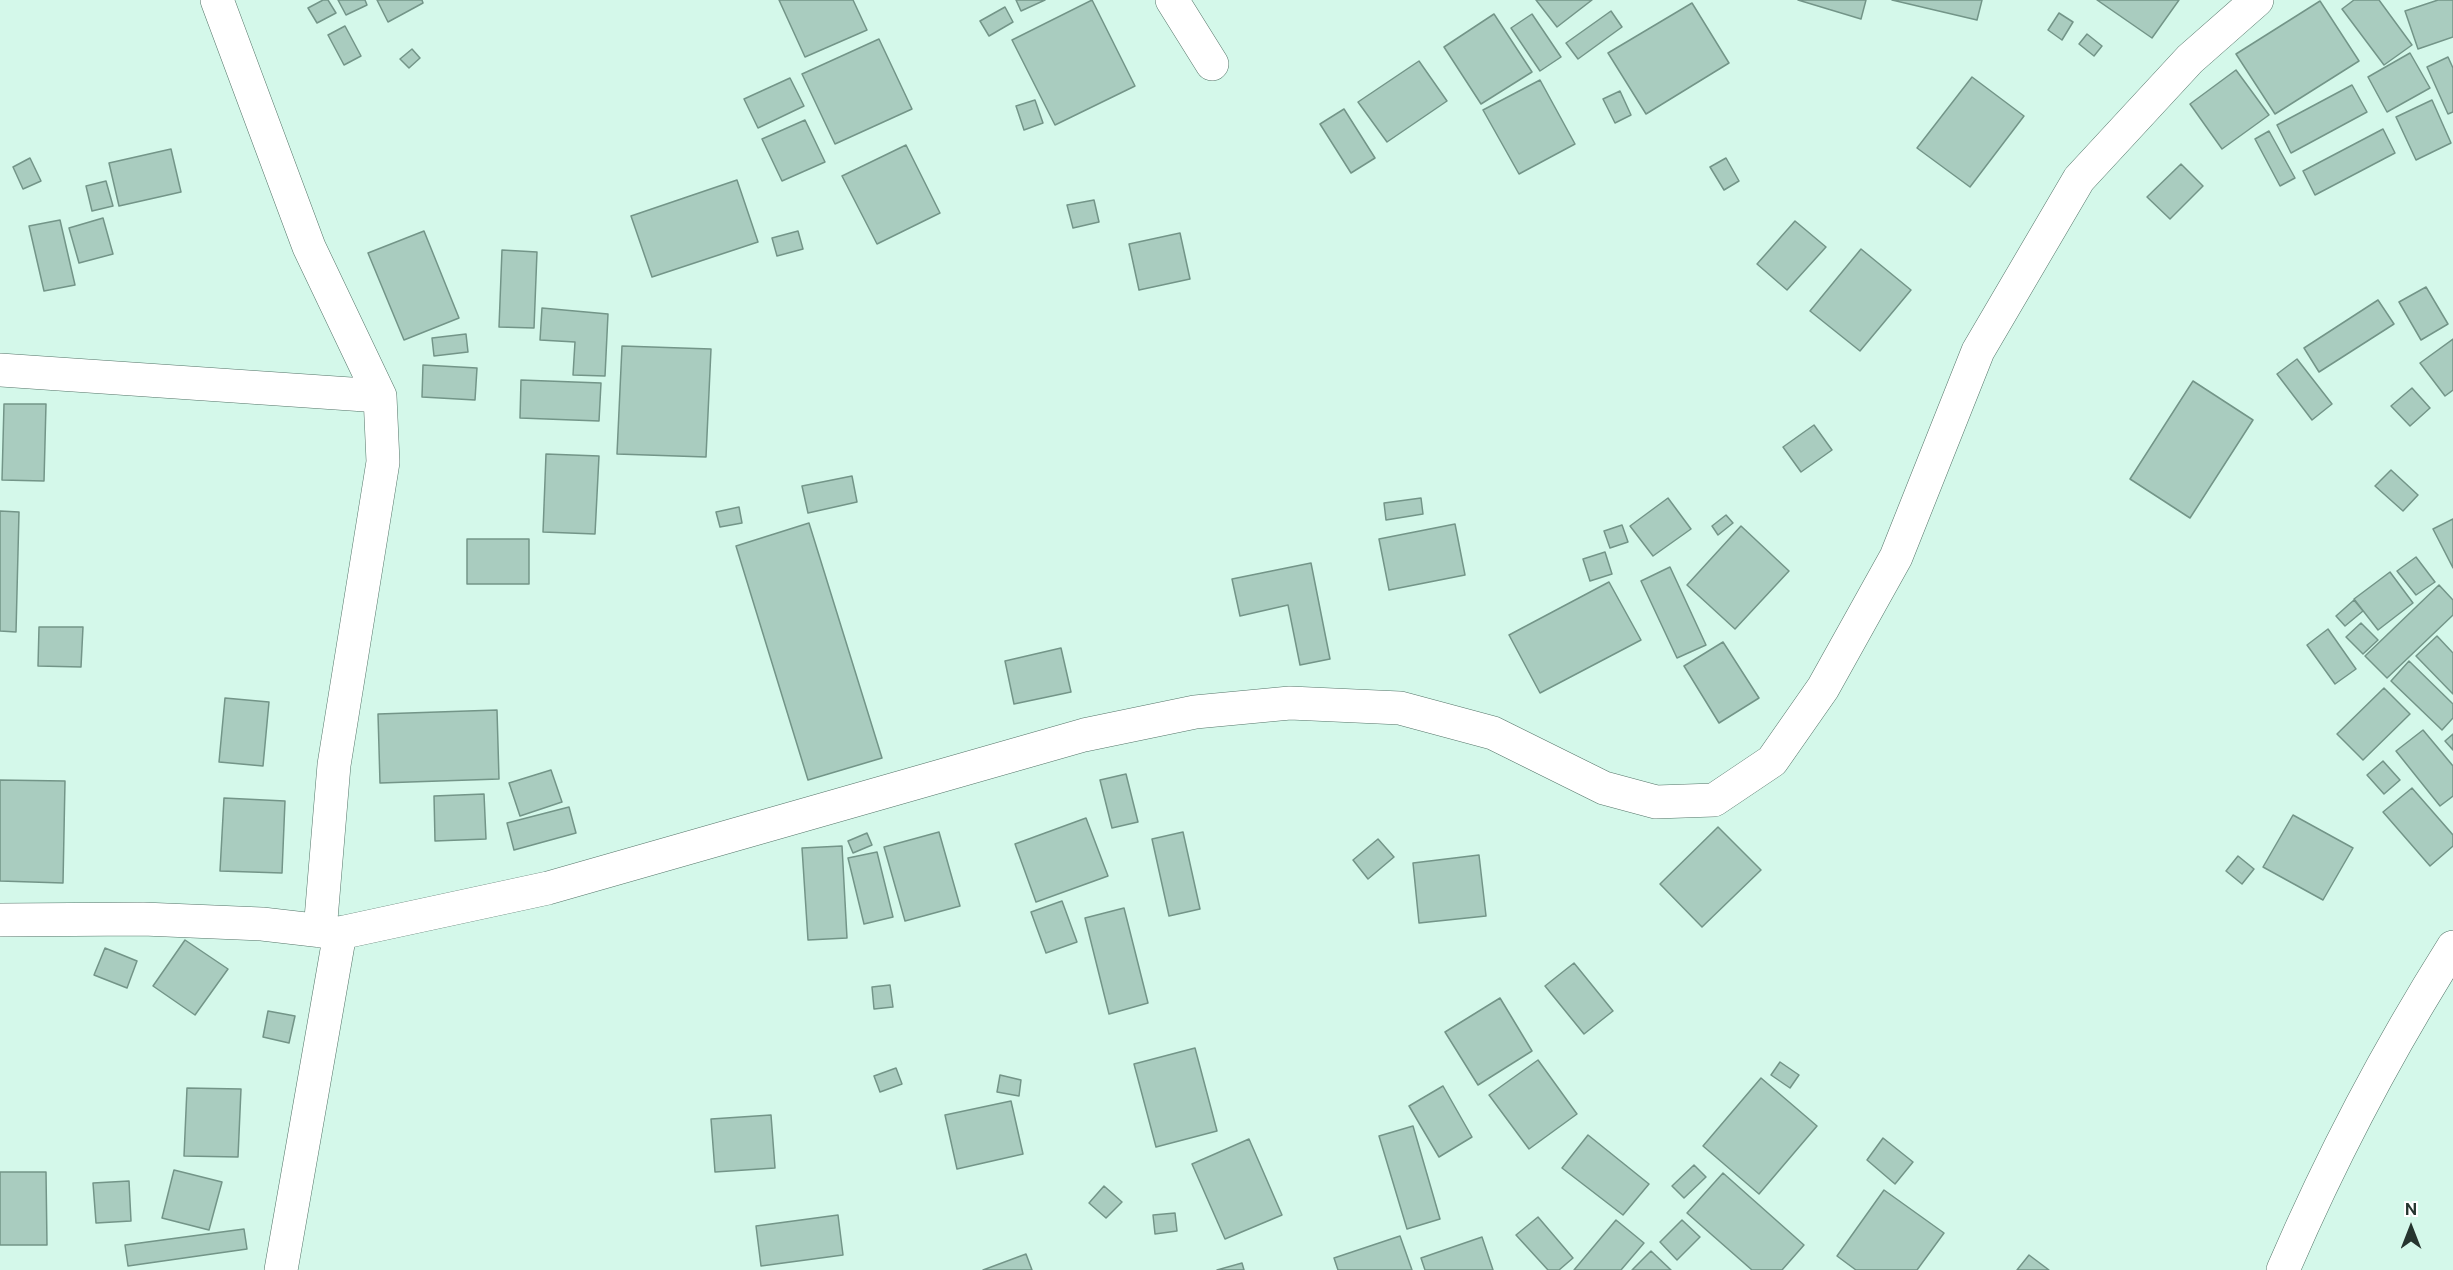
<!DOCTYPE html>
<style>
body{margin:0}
#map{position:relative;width:2453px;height:1270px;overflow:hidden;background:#d4f8ea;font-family:"Public Sans",sans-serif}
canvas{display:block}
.north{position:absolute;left:2381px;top:1198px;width:60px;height:60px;-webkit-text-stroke:4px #fff;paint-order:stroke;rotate:0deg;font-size:16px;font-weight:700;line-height:24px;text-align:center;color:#26352f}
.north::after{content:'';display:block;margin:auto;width:21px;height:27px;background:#26352f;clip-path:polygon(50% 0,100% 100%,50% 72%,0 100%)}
</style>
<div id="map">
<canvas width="2453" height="1270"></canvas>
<div class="north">N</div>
</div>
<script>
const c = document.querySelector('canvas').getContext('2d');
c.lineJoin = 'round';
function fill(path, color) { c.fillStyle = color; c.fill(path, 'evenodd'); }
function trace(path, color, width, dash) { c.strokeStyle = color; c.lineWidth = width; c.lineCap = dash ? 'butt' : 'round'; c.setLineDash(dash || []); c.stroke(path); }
const building = new Path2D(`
 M 323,0 L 328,0 L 336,13 L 317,23 L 308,8 Z
 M 338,0 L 365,0 L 367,5 L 346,15 Z
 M 377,0 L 422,0 L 423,3 L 388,22 Z
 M 779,0 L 853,0 L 867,30 L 805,57 Z
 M 1016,0 L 1045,0 L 1021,11 Z
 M 1092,0 L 1135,86 L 1055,125 L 1012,40 Z
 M 1536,0 L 1592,0 L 1557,27 Z
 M 1798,0 L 1866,0 L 1861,19 Z
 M 1892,0 L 1982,0 L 1977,20 Z
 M 2097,0 L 2179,0 L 2152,38 Z
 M 2354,0 L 2379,0 L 2412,45 L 2384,65 L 2342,9 Z
 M 2438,0 L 2453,0 L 2453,37 L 2418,49 L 2405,11 Z
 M 2320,1 L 2359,61 L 2275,114 L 2236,54 Z
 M 1692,3 L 1729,63 L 1646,114 L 1608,53 Z
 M 1005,7 L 1013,22 L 989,36 L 980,21 Z
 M 1611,11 L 1622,27 L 1578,59 L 1566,43 Z
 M 2059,13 L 2073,22 L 2062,40 L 2048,30 Z
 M 1494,14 L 1532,72 L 1481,104 L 1444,47 Z
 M 1532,14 L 1561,57 L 1540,71 L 1511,28 Z
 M 345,26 L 361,56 L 344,65 L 328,35 Z
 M 2087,34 L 2102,46 L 2094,56 L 2079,44 Z
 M 879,39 L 912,109 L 835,144 L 802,74 Z
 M 412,49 L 420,58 L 409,68 L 400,59 Z
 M 2410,53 L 2430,88 L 2387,112 L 2368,77 Z
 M 2448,57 L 2453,68 L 2453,112 L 2448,114 L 2427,67 Z
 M 1419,61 L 1447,101 L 1387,142 L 1358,102 Z
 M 2236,70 L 2269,115 L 2222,149 L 2190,104 Z
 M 1972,77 L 2024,116 L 1970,187 L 1917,148 Z
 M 790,78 L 804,106 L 758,128 L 744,99 Z
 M 1540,80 L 1575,144 L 1519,174 L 1483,110 Z
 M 2352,85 L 2367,112 L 2291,153 L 2277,125 Z
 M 1620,91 L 1631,115 L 1615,123 L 1603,99 Z
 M 1035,100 L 1043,123 L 1024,130 L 1016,106 Z
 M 2432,100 L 2451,143 L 2416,160 L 2396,117 Z
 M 1344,109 L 1375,158 L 1351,173 L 1320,124 Z
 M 805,120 L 825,162 L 782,181 L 762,139 Z
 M 2383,129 L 2395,153 L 2315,195 L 2303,171 Z
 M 2269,131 L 2295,178 L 2280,186 L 2255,139 Z
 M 906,145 L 940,213 L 877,244 L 842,176 Z
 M 171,149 L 181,192 L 119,206 L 109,163 Z
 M 30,158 L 41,181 L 23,189 L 13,167 Z
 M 1726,158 L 1739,181 L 1724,190 L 1710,167 Z
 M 2181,164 L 2203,186 L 2170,219 L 2147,197 Z
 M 737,180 L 758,242 L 652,277 L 631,216 Z
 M 106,181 L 113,206 L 92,211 L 86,186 Z
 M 1094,200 L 1099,222 L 1073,228 L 1067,205 Z
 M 103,218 L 113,254 L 79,263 L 69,228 Z
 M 60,220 L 75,285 L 44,291 L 29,226 Z
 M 1795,221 L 1826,247 L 1787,290 L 1757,264 Z
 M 424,231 L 459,318 L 404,340 L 368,253 Z
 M 798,231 L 803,249 L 777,256 L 772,238 Z
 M 1180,233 L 1190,279 L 1139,290 L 1129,244 Z
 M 1861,249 L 1911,290 L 1860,351 L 1810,311 Z
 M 502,250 L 537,252 L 534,328 L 499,327 Z
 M 2426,287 L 2448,324 L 2421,340 L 2399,302 Z
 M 2378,300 L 2394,324 L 2319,372 L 2304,348 Z
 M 542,308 L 608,314 L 605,376 L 573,375 L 575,342 L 540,340 Z
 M 466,334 L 468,352 L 434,356 L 432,338 Z
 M 2453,339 L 2453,390 L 2445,396 L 2420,363 Z
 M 622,346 L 711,349 L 706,457 L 617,454 Z
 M 2297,359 L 2332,404 L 2312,420 L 2277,374 Z
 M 423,365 L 477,368 L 475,400 L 422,397 Z
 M 521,380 L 601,383 L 599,421 L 520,418 Z
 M 2193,381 L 2253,420 L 2190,518 L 2130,479 Z
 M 2412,388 L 2430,408 L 2410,426 L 2391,406 Z
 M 4,404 L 46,404 L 44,481 L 2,480 Z
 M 1814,425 L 1832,450 L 1801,472 L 1783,447 Z
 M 546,454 L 599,456 L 595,534 L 543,532 Z
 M 2391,470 L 2418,495 L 2403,511 L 2375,486 Z
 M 852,476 L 857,502 L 808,513 L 802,486 Z
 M 1421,498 L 1423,514 L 1386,520 L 1384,503 Z
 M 1668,498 L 1691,529 L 1653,556 L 1630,526 Z
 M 739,507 L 742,523 L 720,527 L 716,512 Z
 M 0,511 L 19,512 L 16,632 L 0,631 Z
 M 1726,515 L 1733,523 L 1718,535 L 1712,526 Z
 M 2453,519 L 2453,568 L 2433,529 Z
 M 809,523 L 882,758 L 808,780 L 736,546 Z
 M 1455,524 L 1465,575 L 1389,590 L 1379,539 Z
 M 1622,525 L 1628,542 L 1610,548 L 1604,531 Z
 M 1741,526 L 1789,571 L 1735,629 L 1687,585 Z
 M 467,539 L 529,539 L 529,584 L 467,584 Z
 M 1605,552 L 1612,574 L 1590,581 L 1583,559 Z
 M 2416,557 L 2435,582 L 2416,595 L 2397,571 Z
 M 1311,563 L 1330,659 L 1300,665 L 1288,605 L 1240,616 L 1232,579 Z
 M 1670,567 L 1706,645 L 1677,658 L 1641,581 Z
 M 2390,572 L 2413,603 L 2378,630 L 2354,599 Z
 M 1609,582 L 1641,640 L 1540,693 L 1509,635 Z
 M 2439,585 L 2453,600 L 2453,615 L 2387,678 L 2365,656 Z
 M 2354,600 L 2363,611 L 2345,626 L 2336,616 Z
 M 2361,623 L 2378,640 L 2363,654 L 2346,637 Z
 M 39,627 L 83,627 L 81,667 L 38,666 Z
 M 2328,629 L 2356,669 L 2335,684 L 2307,645 Z
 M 2437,636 L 2453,653 L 2453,694 L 2416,656 Z
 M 1723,642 L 1759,698 L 1719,723 L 1684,666 Z
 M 1061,648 L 1071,692 L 1014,704 L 1005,661 Z
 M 2409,661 L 2453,704 L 2453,718 L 2442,730 L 2391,681 Z
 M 2384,688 L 2410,714 L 2363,760 L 2337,734 Z
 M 225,698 L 269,702 L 263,766 L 219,762 Z
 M 497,710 L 499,779 L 380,783 L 378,714 Z
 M 2423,730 L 2453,766 L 2453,796 L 2440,806 L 2396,751 Z
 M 2453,734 L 2453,750 L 2445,741 Z
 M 2383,761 L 2400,780 L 2384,794 L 2367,775 Z
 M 551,770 L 562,802 L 520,816 L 509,783 Z
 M 1126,774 L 1138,822 L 1112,828 L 1100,780 Z
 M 0,780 L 65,781 L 63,883 L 0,881 Z
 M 2412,788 L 2453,835 L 2453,846 L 2430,866 L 2383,812 Z
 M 484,794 L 486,839 L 435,841 L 434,796 Z
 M 224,798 L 285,801 L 282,873 L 220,871 Z
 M 569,807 L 576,833 L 514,850 L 507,823 Z
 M 2293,815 L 2353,848 L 2323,900 L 2263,867 Z
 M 1086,818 L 1108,876 L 1036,902 L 1015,844 Z
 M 1718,827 L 1761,870 L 1702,927 L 1660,884 Z
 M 939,832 L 960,906 L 905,921 L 884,847 Z
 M 1183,832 L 1200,909 L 1169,916 L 1152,839 Z
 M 867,833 L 872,845 L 853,853 L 848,841 Z
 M 1378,839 L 1394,857 L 1368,879 L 1353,860 Z
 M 842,846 L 847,938 L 808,940 L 802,848 Z
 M 877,852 L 893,917 L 864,924 L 848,858 Z
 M 1479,855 L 1486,916 L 1419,923 L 1413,863 Z
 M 2238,856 L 2254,869 L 2242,884 L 2226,871 Z
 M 1062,901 L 1077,942 L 1046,953 L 1031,912 Z
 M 1124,908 L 1148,1003 L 1109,1014 L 1085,918 Z
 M 185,940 L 228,969 L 195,1015 L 153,986 Z
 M 105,948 L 137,961 L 127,988 L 94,975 Z
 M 1574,963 L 1613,1011 L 1584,1034 L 1545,986 Z
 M 890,985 L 893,1007 L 874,1009 L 872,987 Z
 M 1500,998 L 1532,1051 L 1478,1085 L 1445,1032 Z
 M 268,1011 L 295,1016 L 289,1043 L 263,1037 Z
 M 1195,1048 L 1217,1131 L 1156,1147 L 1134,1064 Z
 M 1538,1060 L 1577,1114 L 1529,1149 L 1489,1095 Z
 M 1780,1062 L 1799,1075 L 1790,1088 L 1771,1075 Z
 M 896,1068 L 902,1084 L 880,1092 L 874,1076 Z
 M 1000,1075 L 1021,1080 L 1019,1096 L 997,1092 Z
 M 1761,1078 L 1817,1126 L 1759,1194 L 1703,1146 Z
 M 1443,1086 L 1472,1137 L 1439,1157 L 1409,1106 Z
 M 187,1088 L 241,1089 L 238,1157 L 184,1156 Z
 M 1011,1101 L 1023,1154 L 957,1169 L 945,1115 Z
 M 771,1115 L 775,1168 L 715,1172 L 711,1119 Z
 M 1413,1126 L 1440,1219 L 1407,1229 L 1379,1136 Z
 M 1588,1135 L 1649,1184 L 1623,1215 L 1562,1168 Z
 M 1883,1138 L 1913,1162 L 1895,1184 L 1867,1160 Z
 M 1249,1139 L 1282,1215 L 1225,1239 L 1192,1164 Z
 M 1694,1165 L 1706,1177 L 1684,1198 L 1672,1186 Z
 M 174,1170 L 222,1182 L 209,1230 L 162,1218 Z
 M 0,1172 L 46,1172 L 47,1245 L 0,1245 Z
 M 1723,1173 L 1804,1245 L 1782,1270 L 1752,1270 L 1687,1213 Z
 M 129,1181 L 131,1221 L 96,1223 L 93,1183 Z
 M 1104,1186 L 1122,1202 L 1106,1218 L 1089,1203 Z
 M 1884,1190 L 1944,1233 L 1917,1270 L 1856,1270 L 1837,1256 Z
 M 1175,1213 L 1177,1231 L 1155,1234 L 1153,1215 Z
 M 838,1215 L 843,1255 L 761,1266 L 756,1226 Z
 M 1538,1217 L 1573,1258 L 1559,1270 L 1548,1270 L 1516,1235 Z
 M 1616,1220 L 1644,1243 L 1621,1270 L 1574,1270 Z
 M 1682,1220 L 1700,1237 L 1677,1260 L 1660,1242 Z
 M 244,1229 L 247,1249 L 128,1266 L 125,1245 Z
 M 1400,1236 L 1412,1270 L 1338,1270 L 1334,1258 Z
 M 1482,1237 L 1493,1270 L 1425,1270 L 1421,1258 Z
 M 1651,1251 L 1671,1270 L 1632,1270 Z
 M 1026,1254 L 1032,1270 L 983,1270 Z
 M 2029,1255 L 2049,1270 L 2017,1270 Z
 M 1242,1263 L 1244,1270 L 1217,1270 Z`);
const minor = new Path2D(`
 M 217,0 L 309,247 L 380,396 L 383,462 L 334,765 L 320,931
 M 1172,0 L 1212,64
 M 0,370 L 380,396
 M 0,920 L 143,919 L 262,924 L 340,933
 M 281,1270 L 340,933 L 548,888 L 1084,735 L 1195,712 L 1290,703 L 1400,708 L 1493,733 L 1604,788 L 1656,802 L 1714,800 L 1772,761 L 1823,688 L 1896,557 L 1978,351 L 2079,179 L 2190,59 L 2257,0
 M 2283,1270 C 2331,1158 2388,1050 2453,947`);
fill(building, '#a9ccbf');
trace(building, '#739588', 1.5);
trace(minor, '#547468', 34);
trace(minor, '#fff', 33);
</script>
